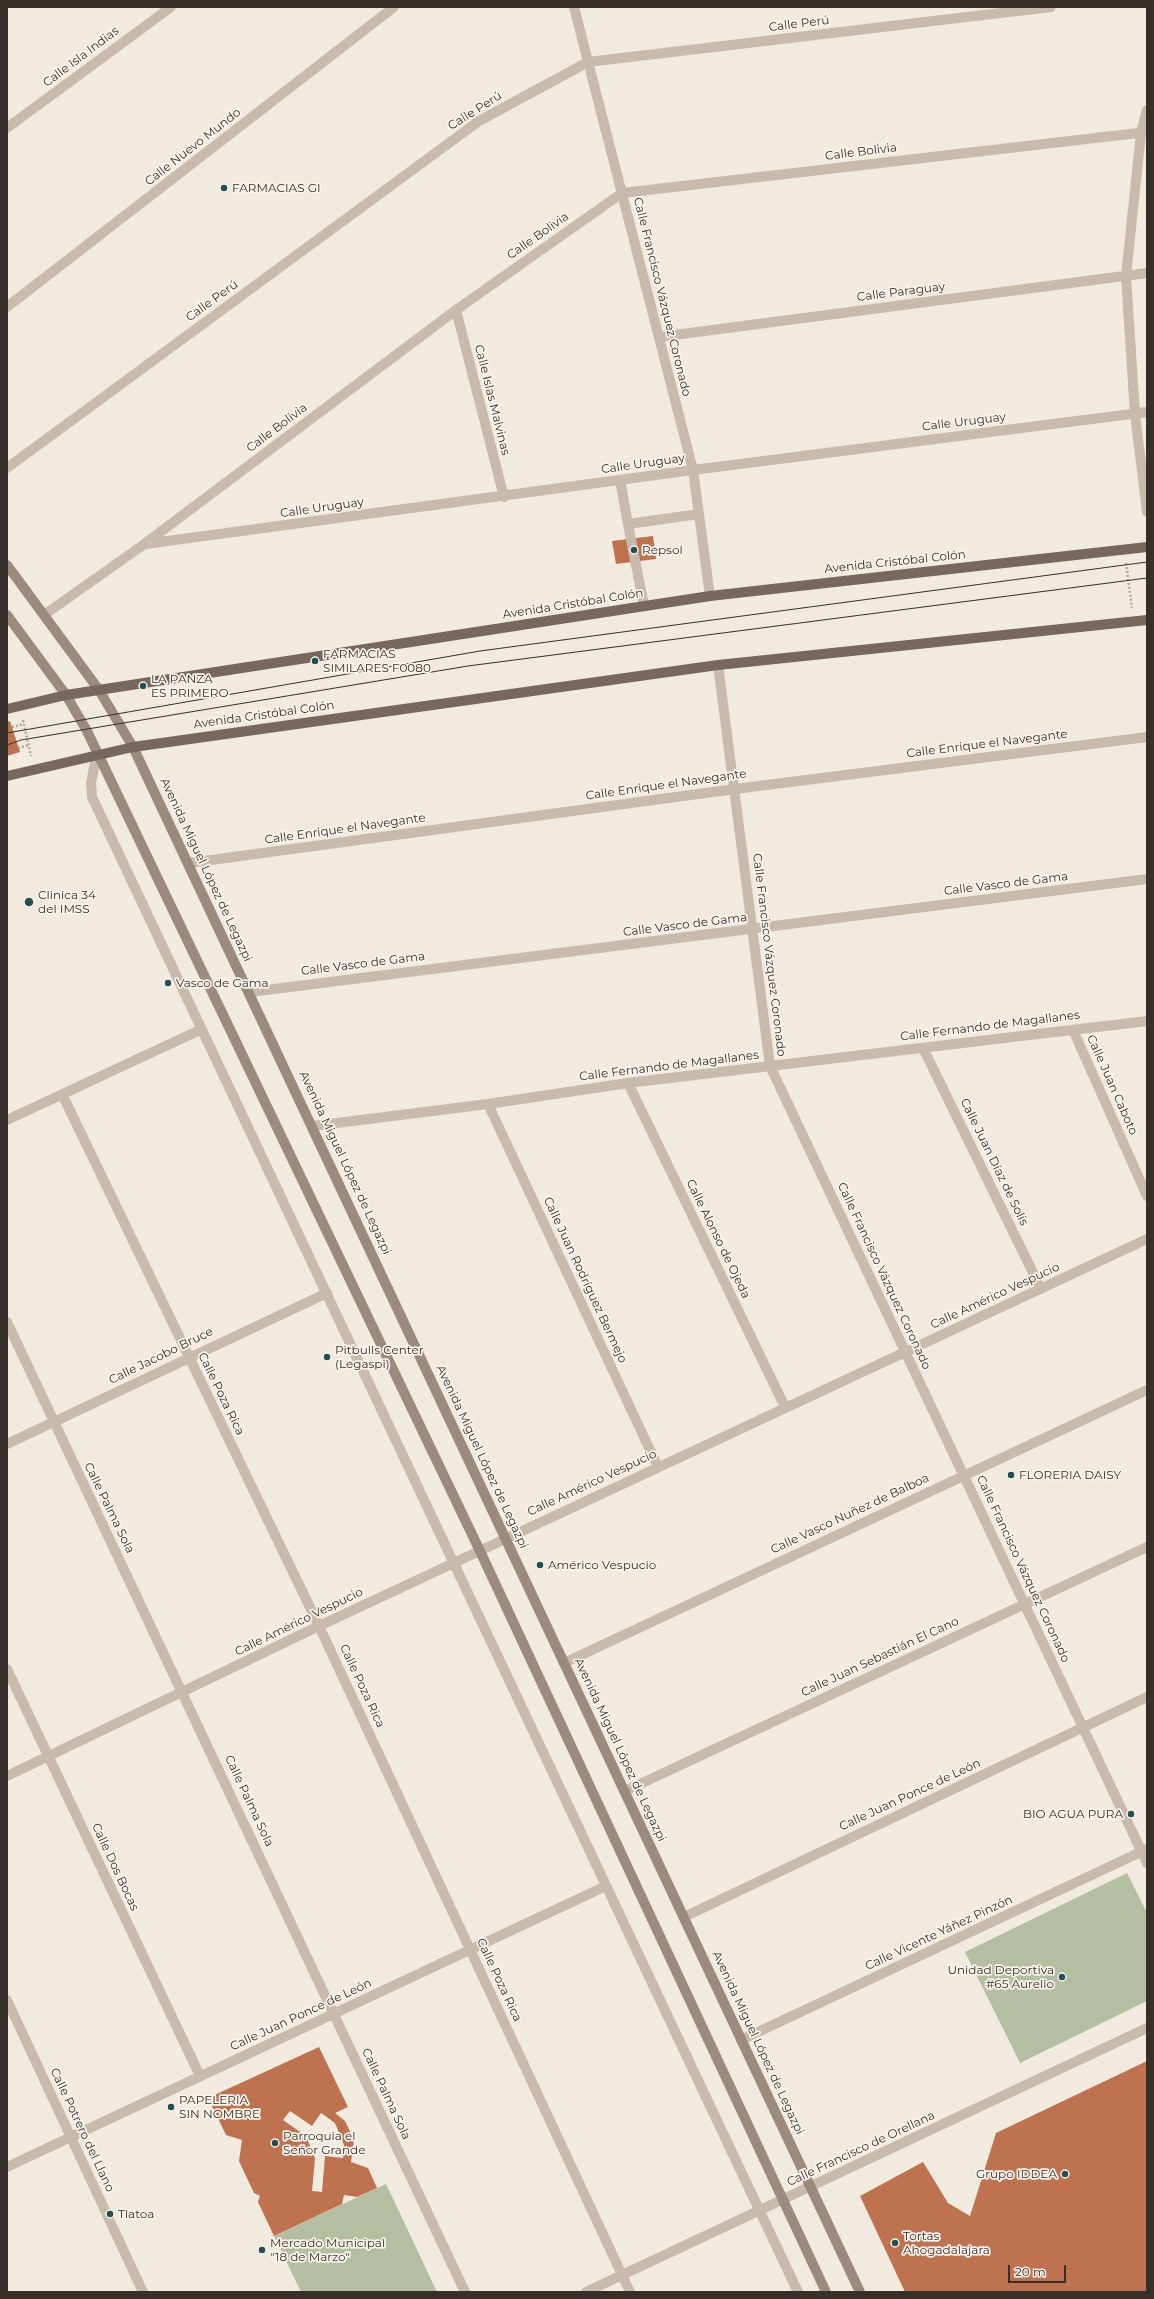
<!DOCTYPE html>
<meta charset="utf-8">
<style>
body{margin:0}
#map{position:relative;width:1154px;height:2299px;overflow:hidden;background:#f1eadf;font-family:Montserrat,sans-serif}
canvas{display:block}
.frame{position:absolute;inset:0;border:8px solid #372f2a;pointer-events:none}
.scale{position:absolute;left:1008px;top:2265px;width:58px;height:18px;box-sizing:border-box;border:2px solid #372f2a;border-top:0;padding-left:5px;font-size:12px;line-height:14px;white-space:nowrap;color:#372f2a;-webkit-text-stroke:3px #f9f3eb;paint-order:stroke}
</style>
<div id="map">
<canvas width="1154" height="2299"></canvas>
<div class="frame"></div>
<div class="scale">20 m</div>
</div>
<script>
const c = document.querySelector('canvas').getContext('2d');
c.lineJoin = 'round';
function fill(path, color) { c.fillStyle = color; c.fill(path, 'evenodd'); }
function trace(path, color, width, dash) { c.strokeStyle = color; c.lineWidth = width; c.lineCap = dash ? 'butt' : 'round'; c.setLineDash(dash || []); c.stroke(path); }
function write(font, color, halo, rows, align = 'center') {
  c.font = font + ' Montserrat,sans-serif'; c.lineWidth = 3.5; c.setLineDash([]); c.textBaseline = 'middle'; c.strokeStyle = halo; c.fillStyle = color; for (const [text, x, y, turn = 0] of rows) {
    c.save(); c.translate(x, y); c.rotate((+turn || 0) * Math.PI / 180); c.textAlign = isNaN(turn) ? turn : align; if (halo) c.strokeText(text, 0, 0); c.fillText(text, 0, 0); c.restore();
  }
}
const green = new Path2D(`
 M 1127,1873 L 1147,1913 L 1147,2001 L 1020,2063 L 965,1952 Z
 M 386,2184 L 437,2292 L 301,2292 L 274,2236 Z`);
const building = new Path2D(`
 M 653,536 L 656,559 L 616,564 L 612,541 Z
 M 10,721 L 20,752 L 7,756 L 7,722 Z
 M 319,2047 L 348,2107 L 335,2113 L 345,2121 L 354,2140 L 351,2162 L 368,2168 L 377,2188 L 357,2197 L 344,2195 L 342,2204 L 274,2236 L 258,2202 L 260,2196 L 254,2193 L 239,2161 L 242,2140 L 226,2135 L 208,2098 ZM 290,2111 L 312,2126 L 321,2113 L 335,2123 L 344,2145 L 343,2158 L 325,2156 L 322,2192 L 312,2191 L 315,2158 L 306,2136 L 283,2120 Z
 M 1147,2061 L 1147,2292 L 905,2292 L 860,2196 L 923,2162 L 948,2203 L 970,2216 L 996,2133 Z`);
const path = new Path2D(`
 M 1126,563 L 1132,608
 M 23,720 L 31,756
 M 12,727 L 24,724
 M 18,748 L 29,745`);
const service = new Path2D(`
 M 620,480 L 628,524
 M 644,606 L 628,524 L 699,514`);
const minor = new Path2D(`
 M 574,7 L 693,470 L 710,596
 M 1147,110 L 1141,133 L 1126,276 L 1135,414 L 1147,512
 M 7,128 L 171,7
 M 7,307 L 394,7
 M 456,310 L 504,497
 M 659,337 L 1147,273
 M 7,468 L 479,121 L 588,62 L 1051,7
 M 145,544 L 693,470 L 1147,412
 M 44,615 L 143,545 L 456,310 L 622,193 L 1147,132
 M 718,665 L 770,1066 L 1147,1863
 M 97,753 L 91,783 L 92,797 L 798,2292
 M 189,863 L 735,789 L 1147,737
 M 250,992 L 1147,879
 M 1073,1030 L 1147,1196
 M 923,1048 L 1041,1289
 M 628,1083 L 785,1407
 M 62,1094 L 319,1626 L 630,2292
 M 488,1104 L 658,1467
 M 7,1120 L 202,1029
 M 313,1126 L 488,1104 L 628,1083 L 1147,1021
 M 7,1322 L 465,2292
 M 7,1444 L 327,1293
 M 564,1663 L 1147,1390
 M 7,1669 L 200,2076
 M 7,1776 L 319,1626 L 1147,1239
 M 625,1791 L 1147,1547
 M 684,1917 L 1147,1697
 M 7,2000 L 143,2292
 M 741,2040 L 1147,1849
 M 7,2167 L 606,1886
 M 586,2292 L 1147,2028`);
const secondary = new Path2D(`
 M 7,565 L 99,690 L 133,747 L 860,2292
 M 7,615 L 66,695 L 87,731 L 480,1551 L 826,2292`);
const primary = new Path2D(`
 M 7,709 L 66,695 L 710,596 L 1147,547
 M 7,776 L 133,747 L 718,665 L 1147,620`);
const tram = new Path2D(`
 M 7,733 L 480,651 L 1147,562
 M 7,745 L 21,740 L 468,666 L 1147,578`);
const markers = [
 [224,188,4,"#224f56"],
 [634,550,4,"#224f56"],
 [315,661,4,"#224f56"],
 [143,686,4,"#224f56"],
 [29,902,5,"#224f56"],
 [168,983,4,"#224f56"],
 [327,1357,4,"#224f56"],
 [1011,1475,4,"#224f56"],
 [540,1565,4,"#224f56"],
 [1131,1814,4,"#224f56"],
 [1062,1977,4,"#224f56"],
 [171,2107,4,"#224f56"],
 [275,2143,4,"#224f56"],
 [1065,2174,4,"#224f56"],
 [110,2214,4,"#224f56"],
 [895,2243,4,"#224f56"],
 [262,2250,4,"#224f56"]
];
const streetNames = [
 ["Calle Perú",799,24,-7],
 ["Calle Isla Indias",81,57,-37],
 ["Calle Perú",475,111,-32],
 ["Calle Nuevo Mundo",193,147,-38],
 ["Calle Bolivia",861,152,-7],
 ["Calle Bolivia",538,236,-35],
 ["Calle Paraguay",901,292,-7],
 ["Calle Francisco Vázquez Coronado",662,297,76],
 ["Calle Perú",212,301,-36],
 ["Calle Islas Malvinas",492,400,76],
 ["Calle Uruguay",964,422,-7],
 ["Calle Bolivia",277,428,-37],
 ["Calle Uruguay",643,464,-8],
 ["Calle Uruguay",322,508,-8],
 ["Avenida Cristóbal Colón",895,562,-6],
 ["Avenida Cristóbal Colón",573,604,-9],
 ["Avenida Cristóbal Colón",264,715,-8],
 ["Calle Enrique el Navegante",987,744,-7],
 ["Calle Enrique el Navegante",666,785,-8],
 ["Calle Enrique el Navegante",345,829,-8],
 ["Avenida Miguel López de Legazpi",206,870,65],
 ["Calle Vasco de Gama",1006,884,-7],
 ["Calle Vasco de Gama",685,925,-7],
 ["Calle Francisco Vázquez Coronado",769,955,83],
 ["Calle Vasco de Gama",363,964,-7],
 ["Calle Fernando de Magallanes",990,1026,-7],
 ["Calle Fernando de Magallanes",669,1066,-7],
 ["Calle Juan Caboto",1112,1085,66],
 ["Calle Juan Díaz de Solís",994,1162,64],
 ["Avenida Miguel López de Legazpi",345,1163,65],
 ["Calle Alonso de Ojeda",718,1239,64],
 ["Calle Francisco Vázquez Coronado",884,1276,65],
 ["Calle Juan Rodríguez Bermejo",585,1280,65],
 ["Calle Américo Vespucio",995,1296,-25],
 ["Calle Jacobo Bruce",161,1356,-26],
 ["Calle Poza Rica",221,1394,64],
 ["Avenida Miguel López de Legazpi",482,1457,65],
 ["Calle Américo Vespucio",592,1483,-25],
 ["Calle Palma Sola",109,1508,64],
 ["Calle Vasco Nuñez de Balboa",850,1514,-25],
 ["Calle Francisco Vázquez Coronado",1023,1569,65],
 ["Calle Américo Vespucio",299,1622,-26],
 ["Calle Juan Sebastián El Cano",880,1657,-25],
 ["Calle Poza Rica",362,1686,65],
 ["Avenida Miguel López de Legazpi",620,1750,65],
 ["Calle Juan Ponce de León",910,1795,-25],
 ["Calle Palma Sola",249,1801,65],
 ["Calle Dos Bocas",115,1867,65],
 ["Calle Vicente Yáñez Pinzón",939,1933,-25],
 ["Calle Poza Rica",499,1980,65],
 ["Calle Juan Ponce de León",301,2015,-25],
 ["Avenida Miguel López de Legazpi",758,2043,65],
 ["Calle Palma Sola",386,2094,65],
 ["Calle Potrero del Llano",82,2130,65],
 ["Calle Francisco de Orellana",861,2149,-25]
];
const poiNames = [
 ["FARMACIAS GI",232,188],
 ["Repsol",642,550],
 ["FARMACIAS",323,654],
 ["SIMILARES F0080",323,668],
 ["LA PANZA",151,679],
 ["ES PRIMERO",151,693],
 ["Clinica 34",38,895],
 ["del IMSS",38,909],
 ["Vasco de Gama",176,983],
 ["Pitbulls Center",335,1350],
 ["(Legaspi)",335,1364],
 ["FLORERIA DAISY",1019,1475],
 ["Américo Vespucio",548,1565],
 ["BIO AGUA PURA",1123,1814,"right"],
 ["Unidad Deportiva",1054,1970,"right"],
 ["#65 Aurelio",1054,1984,"right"],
 ["PAPELERIA",179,2100],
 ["SIN NOMBRE",179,2114],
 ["Parroquia el",283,2136],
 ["Señor Grande",283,2150],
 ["Grupo IDDEA",1057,2174,"right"],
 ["Tlatoa",118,2214],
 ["Tortas",903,2236],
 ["Ahogadalajara",903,2250],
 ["Mercado Municipal",270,2243],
 ["\"18 de Marzo\"",270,2257]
];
fill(green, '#b3bfa0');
fill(building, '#be7250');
trace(path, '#b4a596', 2.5, [2, 2]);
trace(service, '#c9bbab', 10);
trace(minor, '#c9bbab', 10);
trace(secondary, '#9c8a7d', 10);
trace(primary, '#78675c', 10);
trace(tram, '#372f2a', 1);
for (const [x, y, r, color] of markers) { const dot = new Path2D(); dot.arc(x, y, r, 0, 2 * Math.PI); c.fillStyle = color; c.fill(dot); trace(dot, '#f9f3eb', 1.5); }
write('12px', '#372f2a', '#f9f3eb', streetNames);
write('12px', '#372f2a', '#f9f3eb', poiNames, 'left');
</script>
